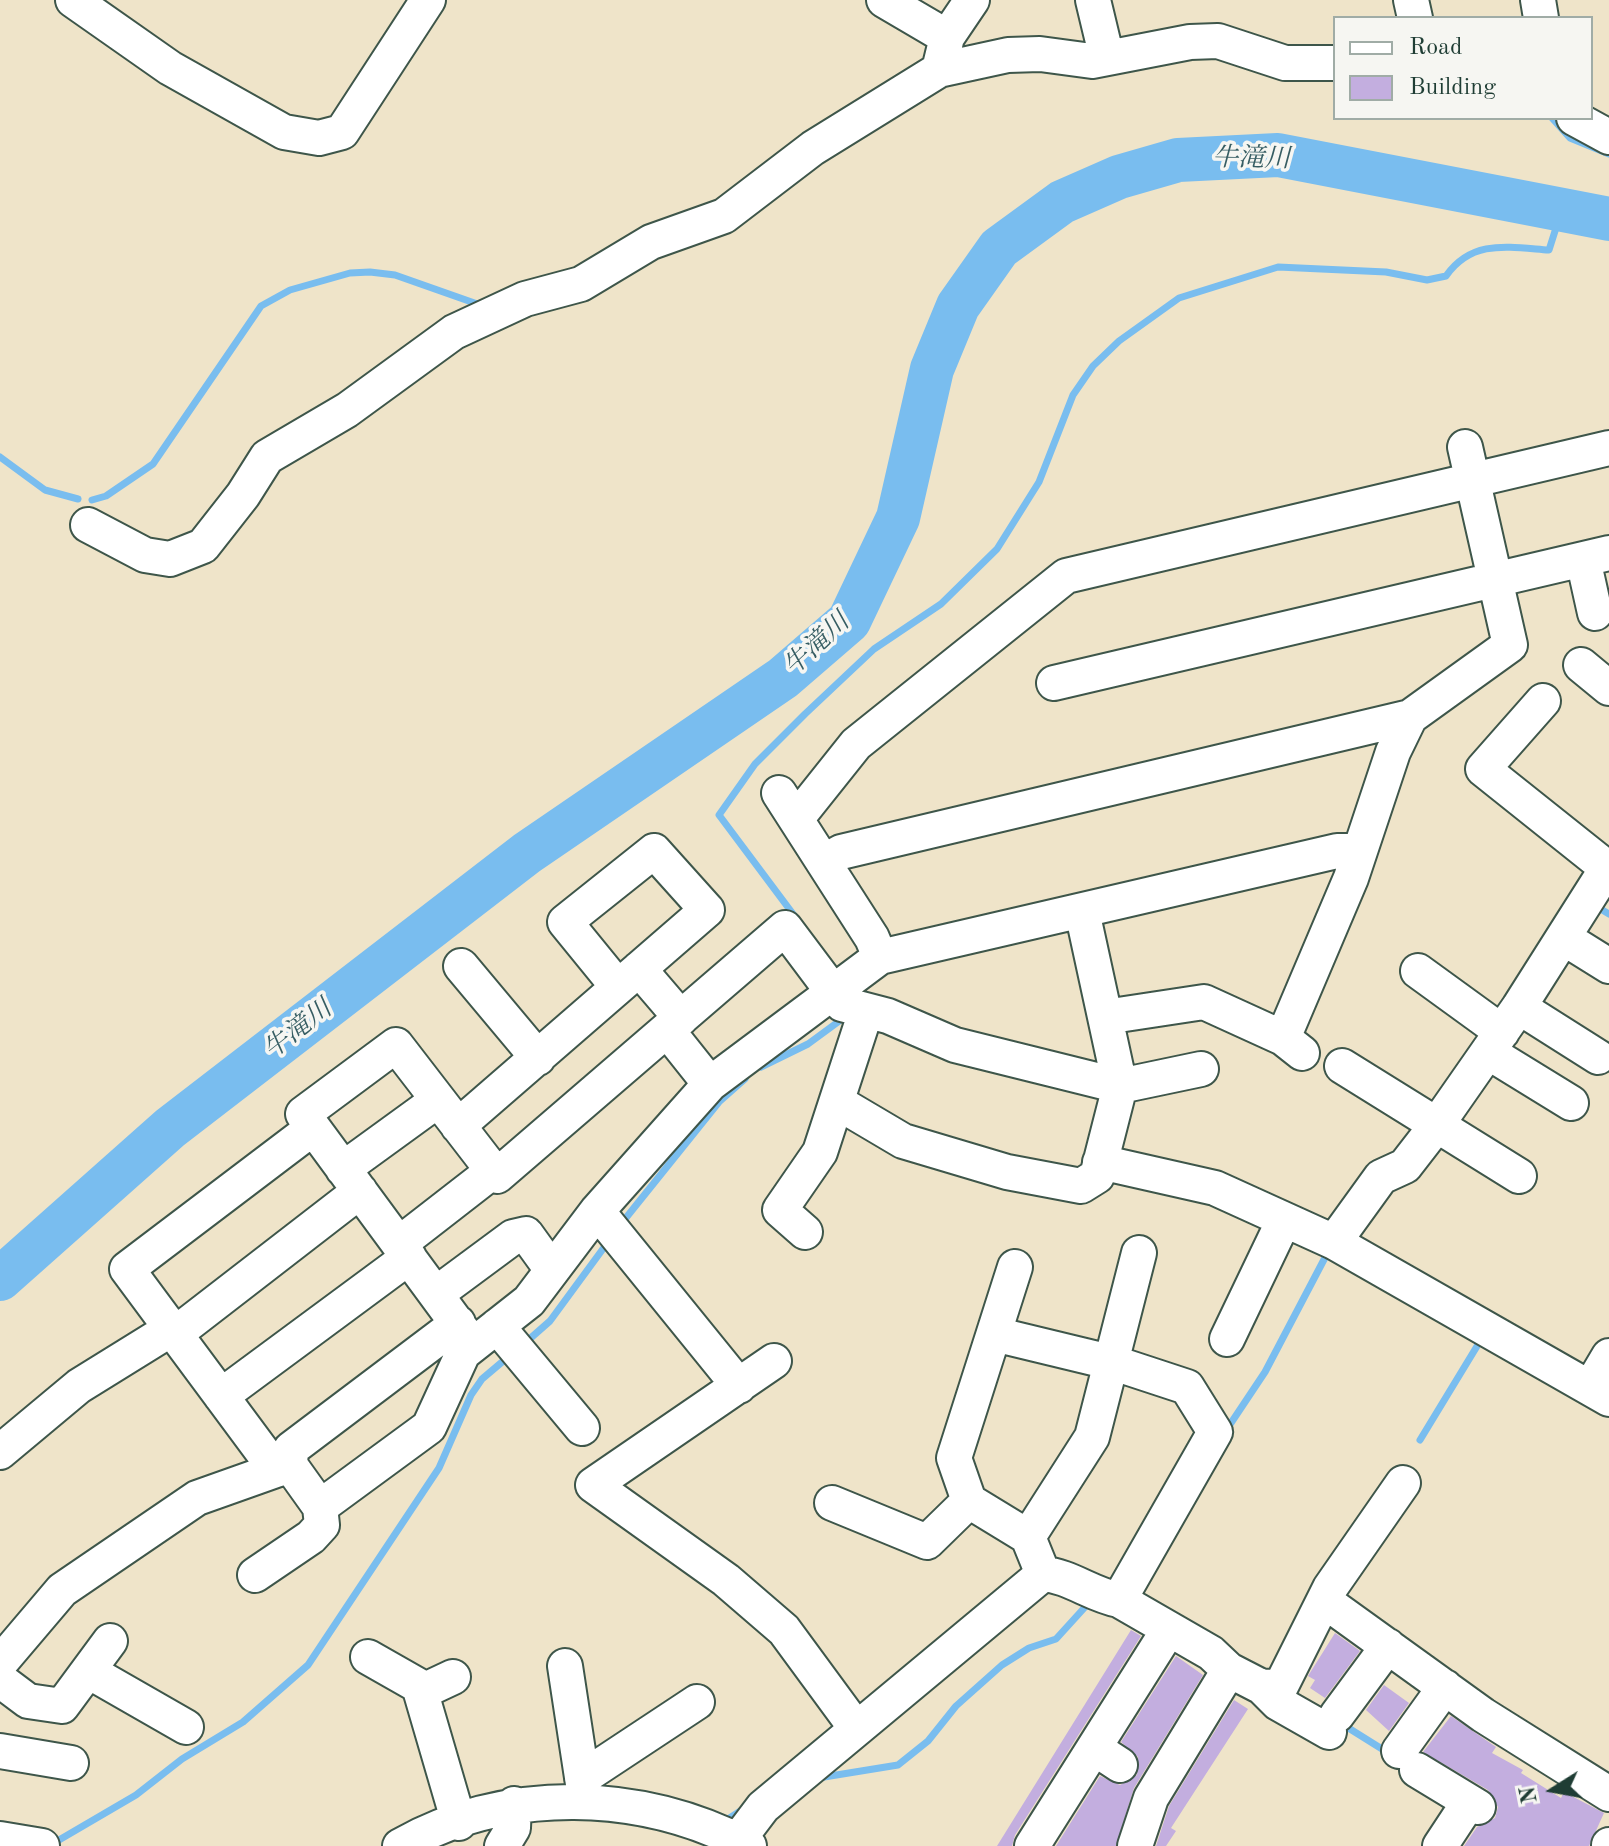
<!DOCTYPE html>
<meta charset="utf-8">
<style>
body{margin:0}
#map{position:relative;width:1609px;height:1846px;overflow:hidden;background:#efe4c9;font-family:"Old Standard TT",serif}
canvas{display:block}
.legend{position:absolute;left:1333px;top:16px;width:260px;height:104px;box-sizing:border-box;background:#f6f6f2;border:2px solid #a0aca6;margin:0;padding:10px 14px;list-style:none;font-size:24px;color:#1f3d34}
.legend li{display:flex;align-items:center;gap:16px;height:40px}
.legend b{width:40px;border:2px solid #a0aca6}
.north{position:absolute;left:1513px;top:1750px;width:80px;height:80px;-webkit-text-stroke:6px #f6f6f2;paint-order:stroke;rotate:259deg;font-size:22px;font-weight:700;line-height:32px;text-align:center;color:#1f3d34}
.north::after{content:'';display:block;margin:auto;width:28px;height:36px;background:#1f3d34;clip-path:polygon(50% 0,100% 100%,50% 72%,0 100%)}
</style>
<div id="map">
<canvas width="1609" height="1846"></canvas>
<ul class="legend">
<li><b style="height:10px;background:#fff"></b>Road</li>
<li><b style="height:22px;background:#c3aedf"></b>Building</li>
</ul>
<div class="north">N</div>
</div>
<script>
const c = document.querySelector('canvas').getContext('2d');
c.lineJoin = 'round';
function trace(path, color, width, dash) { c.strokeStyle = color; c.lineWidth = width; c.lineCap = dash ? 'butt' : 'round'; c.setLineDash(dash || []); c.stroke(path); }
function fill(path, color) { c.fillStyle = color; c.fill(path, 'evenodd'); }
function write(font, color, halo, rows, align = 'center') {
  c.font = font + ' "Old Standard TT","Noto Serif JP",serif'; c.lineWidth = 7; c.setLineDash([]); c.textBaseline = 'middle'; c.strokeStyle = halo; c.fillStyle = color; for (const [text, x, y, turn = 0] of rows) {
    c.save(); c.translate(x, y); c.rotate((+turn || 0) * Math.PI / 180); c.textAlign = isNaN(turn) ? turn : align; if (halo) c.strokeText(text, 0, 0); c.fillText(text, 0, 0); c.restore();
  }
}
const stream = new Path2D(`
 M 1552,118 L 1570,138 L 1609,154
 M 0,457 L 45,490 L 78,499
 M 92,500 L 106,496 L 153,464 L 261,306 L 290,290 L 350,273 L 370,272 L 395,275 L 483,306
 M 1594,905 L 1609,914
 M 799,922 L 719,815 L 755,764 L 805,714 L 874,649 L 941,604 L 997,549 L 1039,482 L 1073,395 L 1093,366 L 1119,341 L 1179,298 L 1278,267 L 1386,272 L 1427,280 L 1446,276 C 1472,239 1508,247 1549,250 L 1562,209
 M 761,1067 L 808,1044 L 838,1022
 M 621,1224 L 719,1102 L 745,1079
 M 525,1343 L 550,1321 L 608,1242
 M 1225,1432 L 1265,1372 L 1329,1250
 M 1420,1440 L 1482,1338
 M 1342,1724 L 1390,1754
 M 818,1778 L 898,1765 L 928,1741 L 956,1706 L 1002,1665 L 1029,1648 L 1056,1639 L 1086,1606 L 1093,1602
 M 722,1823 L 745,1808
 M 59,1840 L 136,1795 L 182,1759 L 243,1722 L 308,1665 L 439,1468 L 471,1395 L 482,1379 L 508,1357`);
const river = new Path2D(`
 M 0,1279 L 170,1128 L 527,853 L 783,678 L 849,621 L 898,518 L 932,369 L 958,306 L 999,248 L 1062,202 L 1119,177 L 1178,160 L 1278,155 L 1609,219`);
const building = new Path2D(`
 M 1131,1630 L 1141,1636 L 1015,1835 L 1012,1846 L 997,1846 Z
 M 1335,1633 L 1360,1651 L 1325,1698 L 1310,1688 L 1315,1680 L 1308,1676 Z
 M 1176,1656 L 1203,1675 L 1134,1788 L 1116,1846 L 1056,1846 L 1100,1776 L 1120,1785 L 1137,1775 L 1138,1757 L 1121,1742 Z
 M 1384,1685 L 1409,1703 L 1389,1731 L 1366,1710 Z
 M 1234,1700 L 1248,1709 L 1171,1828 L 1176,1831 L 1166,1846 L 1156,1846 L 1169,1806 Z
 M 1451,1716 L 1496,1747 L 1492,1753 L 1523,1770 L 1521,1773 L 1561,1798 L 1564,1792 L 1604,1813 L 1589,1846 L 1464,1846 L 1477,1827 L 1495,1818 L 1498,1807 L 1488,1790 L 1423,1752 Z`);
const minor = new Path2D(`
 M 73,0 L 170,68 L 284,132 L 319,138 L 342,132 L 428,0
 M 884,0 L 947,37
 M 1093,0 L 1105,50
 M 1411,0 L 1415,18
 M 1538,0 L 1541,18
 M 939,70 L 1008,55 L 1040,54 L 1092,61 L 1190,42 L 1218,41 L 1285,63 L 1335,63
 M 1574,118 L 1609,137
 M 88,525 L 145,555 L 170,559 L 203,546 L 243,495 L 267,457 L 347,410 L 454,332 L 525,299 L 581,284 L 651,242 L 724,216 L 813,148 L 939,70 L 947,37 L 972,0
 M 1583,559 L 1595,613
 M 1581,665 L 1609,688
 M 1054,683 L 1609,553
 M 1543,701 L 1483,769 L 1607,868
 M 779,793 L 872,938 L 880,957
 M 797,818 L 856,744 L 1066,576 L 1609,448
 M 825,861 L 841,852 L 1410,717
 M 1564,938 L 1609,966
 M 461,966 L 538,1058
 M 639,969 L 681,1018
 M 1418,971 L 1502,1032
 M 1519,1007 L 1598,1057
 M 1105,1017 L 1204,1002 L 1283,1038 L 1302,1053
 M 667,1030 L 710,1084
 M 1283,1038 L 1351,878 L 1393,752 L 1410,717 L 1510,645 L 1465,447
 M 1488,1052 L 1571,1103
 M 1342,1066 L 1519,1176
 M 837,1102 L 903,1141 L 1007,1172 L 1081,1186 L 1097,1176 L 1120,1086 L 1082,911
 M 458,1126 L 707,910 L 654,851 L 565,922 L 618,987
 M 1100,1162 L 1215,1188 L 1334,1242 L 1609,1399
 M 343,1169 L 438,1100
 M 597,1211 L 739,1386
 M 805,1232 L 780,1210 L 820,1152 L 866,1011
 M 1334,1242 L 1381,1177 L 1405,1166 L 1436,1126 L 1519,1007 L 1609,865
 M 399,1244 L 493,1171
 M 1015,1267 L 954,1458 L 969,1501 L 1028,1537
 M 436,1294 L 513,1237 L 526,1234 L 552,1270
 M 497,1326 L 582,1428
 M 175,1334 L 360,1191
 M 994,1334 L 1114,1363 L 1187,1387 L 1215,1432 L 1119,1600 L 1211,1653 L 1229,1670 L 1262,1687 L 1278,1703 L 1329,1732
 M 1227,1339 L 1284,1220
 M 473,1345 L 303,1114 L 396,1045 L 497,1176 L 785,928 L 842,1004 L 888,1016 L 955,1045 L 1120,1086 L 1201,1069
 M 774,1361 L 593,1485 L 726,1580 L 784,1630 L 856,1728
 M 1590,1388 L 1609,1356
 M 221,1396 L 409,1257
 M 0,1452 L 79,1386 L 171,1329
 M 276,1470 L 127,1269 L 313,1128
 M 832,1503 L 927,1542 L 969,1501
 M 320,1507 L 429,1427 L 463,1353 L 529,1301 L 597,1211 L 710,1084 L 880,957 L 1337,851 L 1359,851
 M 1043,1574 L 1028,1537 L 1092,1437 L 1139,1253
 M 255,1575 L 311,1537 L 322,1525 L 320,1507 L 290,1465 L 291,1449 L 458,1323
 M 1333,1607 L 1483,1715 L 1609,1794
 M 368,1657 L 419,1686 L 459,1823
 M 0,1663 L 62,1590 L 197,1498 L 290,1465
 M 565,1666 L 585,1797
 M 90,1672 L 186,1727
 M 0,1680 L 28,1701 L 62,1706 L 110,1641
 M 1262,1687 L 1281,1686 L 1330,1588 L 1403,1483
 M 421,1692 L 453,1677
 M 1337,1715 L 1388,1646
 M 1094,1748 L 1120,1765
 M 0,1751 L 71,1763
 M 1399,1751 L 1445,1687
 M 1417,1770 L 1478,1807
 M 582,1778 L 697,1702
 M 0,1839 L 42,1846
 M 738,1840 L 763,1807 L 1043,1574 C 1070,1576 1090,1594 1119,1600
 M 400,1846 C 508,1786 640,1789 749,1846
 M 502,1846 L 513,1828 L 514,1804
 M 1032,1846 L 1169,1629
 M 1135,1846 L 1151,1798 L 1229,1670
 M 1440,1846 L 1469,1802
 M 1609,1846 L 1609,1845`);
const waterNames = [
 ["牛滝川",1251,159,1],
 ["牛滝川",817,645,-43],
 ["牛滝川",298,1030,-38]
];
trace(stream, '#79bdef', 7);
trace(river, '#79bdef', 44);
fill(building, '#c3aedf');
trace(minor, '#3e564a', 38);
trace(minor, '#fff', 34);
write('italic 26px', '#365d63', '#f6f6f2', waterNames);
</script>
